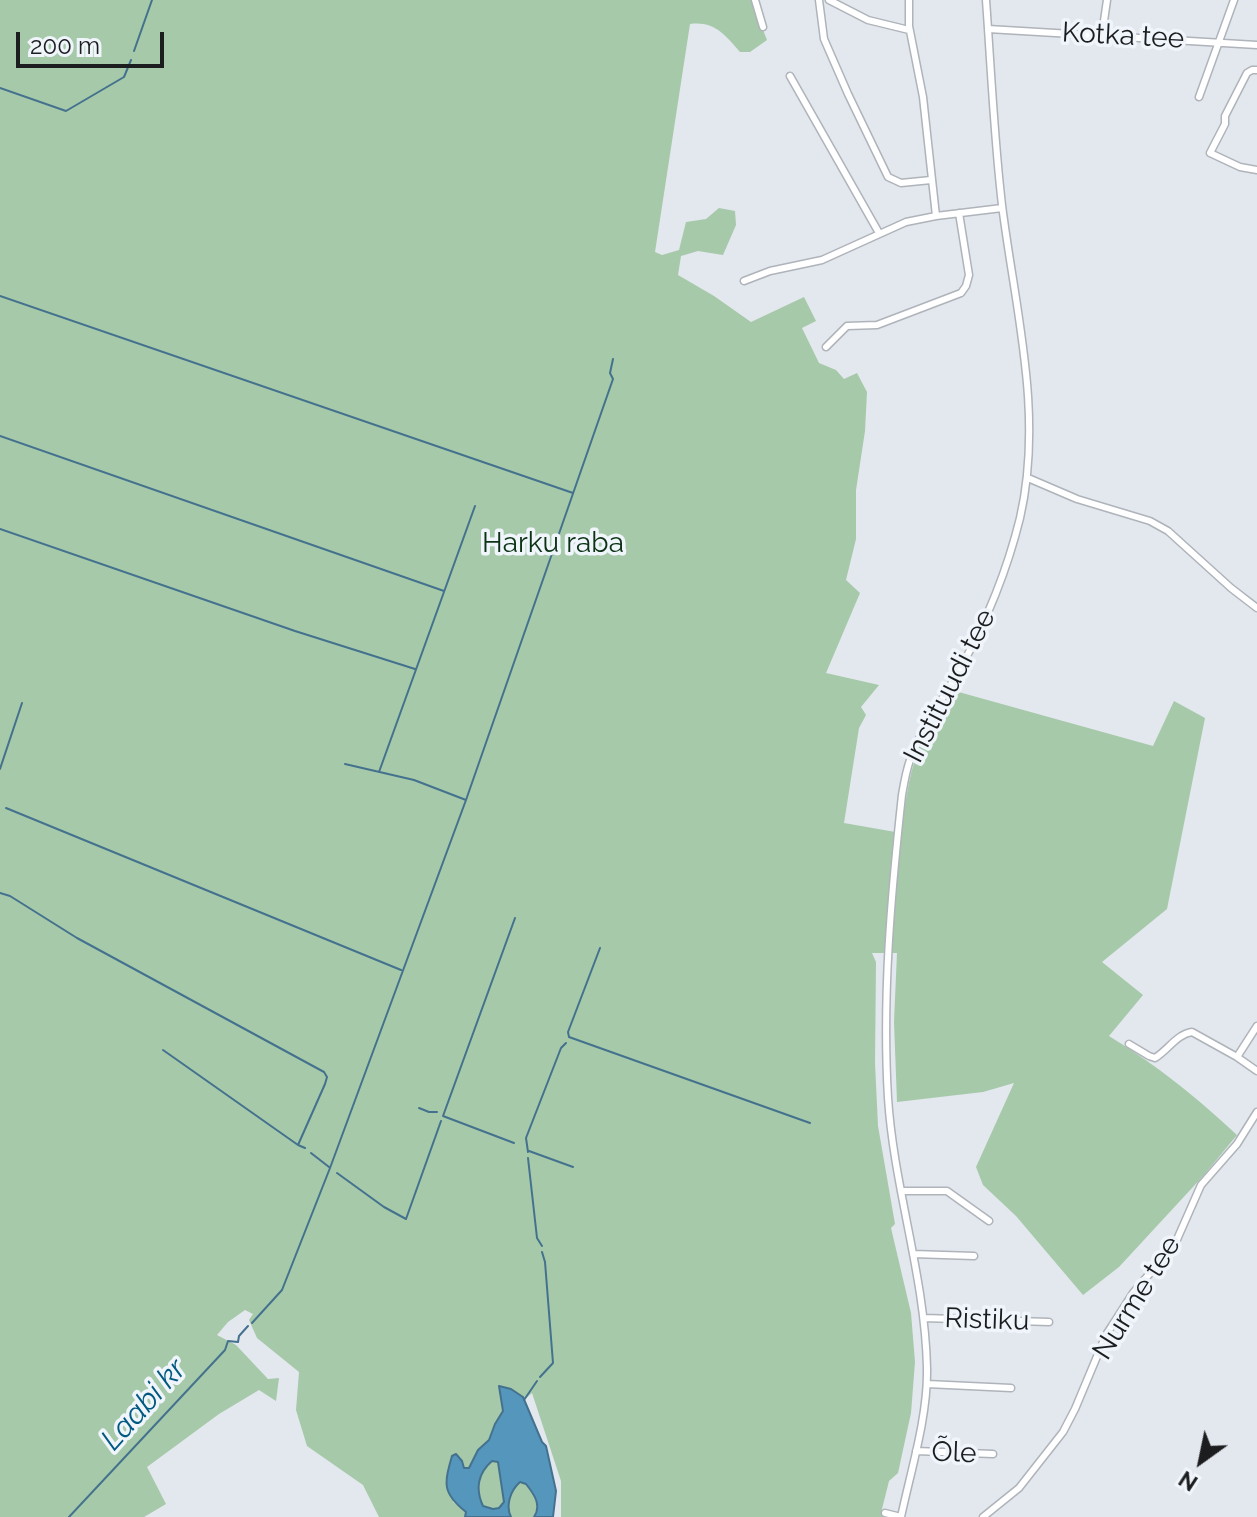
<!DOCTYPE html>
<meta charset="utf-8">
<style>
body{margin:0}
#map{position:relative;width:1257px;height:1517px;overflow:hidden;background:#e3e7ee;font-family:Raleway,sans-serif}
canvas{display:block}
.north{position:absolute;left:1161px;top:1421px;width:80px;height:80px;-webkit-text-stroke:6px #f0f5fc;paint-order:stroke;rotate:213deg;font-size:22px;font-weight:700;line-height:32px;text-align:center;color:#1b1d1f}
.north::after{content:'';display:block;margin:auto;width:28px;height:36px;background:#1b1d1f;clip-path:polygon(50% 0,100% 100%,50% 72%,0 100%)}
.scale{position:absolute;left:16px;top:32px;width:148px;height:36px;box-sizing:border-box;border:4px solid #1b1d1f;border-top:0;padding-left:10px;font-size:24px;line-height:28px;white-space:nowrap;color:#1b1d1f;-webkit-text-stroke:6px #f0f5fc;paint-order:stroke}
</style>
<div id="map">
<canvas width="1257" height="1517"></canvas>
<div class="north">N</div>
<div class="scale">200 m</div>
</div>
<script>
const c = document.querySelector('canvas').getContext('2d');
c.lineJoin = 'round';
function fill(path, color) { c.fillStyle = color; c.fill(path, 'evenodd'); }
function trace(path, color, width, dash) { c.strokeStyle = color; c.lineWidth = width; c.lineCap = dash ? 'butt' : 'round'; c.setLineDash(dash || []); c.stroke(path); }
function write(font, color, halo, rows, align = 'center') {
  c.font = font + ' Raleway,sans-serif'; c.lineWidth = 7; c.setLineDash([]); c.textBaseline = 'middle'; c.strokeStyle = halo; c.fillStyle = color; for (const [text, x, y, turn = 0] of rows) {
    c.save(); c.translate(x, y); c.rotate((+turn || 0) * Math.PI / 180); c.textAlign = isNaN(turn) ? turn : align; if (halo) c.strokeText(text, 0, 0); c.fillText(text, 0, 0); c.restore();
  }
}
const green = new Path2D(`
 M 0,0 L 751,0 L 767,40 L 750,52 L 740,52 C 725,35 715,21 690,24 L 655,252 L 662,255 L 679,250 L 686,222 L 706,219 L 719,208 L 735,211 L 736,225 L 723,255 L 698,251 L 681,256 L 678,275 L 714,296 L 751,322 L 804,297 L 816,321 L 802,328 L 819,363 L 836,370 L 844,379 L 857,373 L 867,392 L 865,431 L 856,490 L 856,539 L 846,580 L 860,593 L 826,673 L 879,685 L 861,707 L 866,715 L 859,728 L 844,823 L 901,833 C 905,806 908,777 918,751 C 927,730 942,711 955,691 L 1153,746 L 1174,701 L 1205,718 L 1167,909 L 1102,962 L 1143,995 L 1109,1036 C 1158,1066 1195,1096 1237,1135 L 1204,1175 L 1119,1267 L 1083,1295 L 1016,1216 L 983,1185 L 976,1167 L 1014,1083 L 983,1092 L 897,1102 L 894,1022 L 897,953 L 872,953 L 876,962 L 875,1063 L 878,1126 L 895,1224 L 891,1228 L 911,1313 L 915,1362 L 911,1413 L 898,1473 L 889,1481 L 881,1513 L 889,1517 L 561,1517 L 561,1481 L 532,1393 L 524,1400 L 523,1396 L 500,1386 L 503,1411 L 495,1424 L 489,1441 L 478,1450 L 469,1468 L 464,1469 L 453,1502 L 466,1512 L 465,1517 L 379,1517 L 363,1485 L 307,1446 L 296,1410 L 299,1372 L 257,1338 L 249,1320 L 253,1314 L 245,1310 L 228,1322 L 217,1335 L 236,1345 L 268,1379 L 279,1378 L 276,1401 L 259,1390 L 219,1414 L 147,1467 L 166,1504 L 144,1517 L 0,1517 Z
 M 492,1461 L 498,1462 L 504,1502 L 499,1509 L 493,1509 L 483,1506 C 475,1489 478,1473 492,1461 Z
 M 520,1482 L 526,1483 C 534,1493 542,1505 534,1517 L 511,1517 C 505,1505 511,1491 520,1482 Z`);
const water = new Path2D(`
 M 499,1386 L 511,1389 L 523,1397 L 542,1442 L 546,1446 L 556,1491 L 553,1517 L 534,1517 C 542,1505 534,1494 526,1484 L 520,1482 C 511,1490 505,1505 511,1517 L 465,1517 L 466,1512 C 442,1493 444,1484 452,1456 L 456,1454 L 462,1461 L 464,1468 L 469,1468 L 478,1450 L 489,1440 L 495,1424 L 503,1411 ZM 492,1461 L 498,1462 L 504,1502 L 499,1508 L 493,1509 L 483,1506 C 475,1489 478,1473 492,1461 Z`);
const stream = new Path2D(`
 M 134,51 L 152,0
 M 0,88 L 66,111 L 124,77 L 131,60
 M 0,296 L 573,493
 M 0,436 L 444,591
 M 0,529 L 295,631 L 415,669
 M 345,764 L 414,780 L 466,800
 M 0,769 L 22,703
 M 379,772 L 475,506
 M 6,808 L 401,970
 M 0,893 L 10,896 L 77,938 L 324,1072 L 327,1077 L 325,1084 L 298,1145 L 305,1148
 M 600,948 L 568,1032 L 569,1037 L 810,1123
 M 163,1050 L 298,1145
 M 419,1108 L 429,1112 L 437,1112
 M 514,1143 L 443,1116 L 515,918
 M 529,1151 L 573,1167
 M 528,1152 L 526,1138 L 561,1048 L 566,1043
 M 311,1153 L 329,1167
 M 528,1158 L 537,1238 L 542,1246
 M 337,1173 L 384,1207 L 406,1219 L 441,1121
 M 252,1323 L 282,1290 L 330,1168 L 466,800 L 613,379 L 610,373 L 613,359
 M 540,1377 L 553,1363 L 545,1262 L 542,1252
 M 524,1400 L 537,1381
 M 69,1517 L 225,1350 L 228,1341 L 238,1342 L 239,1336 L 248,1326`);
const minor = new Path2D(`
 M 755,0 L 763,27
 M 819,0 L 824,39 L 848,94 L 888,177 L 901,183 L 931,180
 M 829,0 L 868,20 L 909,30
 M 909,0 L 909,26 L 923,97 L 936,216
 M 988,29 L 1257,45
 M 1102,35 L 1107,0
 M 1257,70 L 1252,70 L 1247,73 L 1225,116 L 1225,124 L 1210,153 L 1240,167 L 1257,170
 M 790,76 L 879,233
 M 1199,97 L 1234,0
 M 744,281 L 770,271 L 822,260 L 906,222 L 936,216 L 1002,208
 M 826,347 L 847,326 L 877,325 L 961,293 L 966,286 L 969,275 L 959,213
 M 1028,478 L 1077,499 L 1150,521 L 1168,531 L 1231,588 L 1257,608
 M 1257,1026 L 1237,1057 L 1257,1071
 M 1129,1044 L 1149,1056 L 1155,1058 C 1168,1050 1177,1034 1192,1032 L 1237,1057
 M 901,1191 L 947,1191 L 989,1221
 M 913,1254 L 974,1256
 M 924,1318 L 1049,1322
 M 927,1384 L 1011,1388
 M 916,1451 L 993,1454
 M 885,1513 L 901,1517
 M 901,1517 C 911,1470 928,1416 927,1368 C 925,1276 894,1189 888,1098 C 882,997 891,895 902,795 C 904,783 906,771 910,760 C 922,727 943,699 960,669 C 986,622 1007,571 1020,518 C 1044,414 1015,309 1002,205 C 994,137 991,68 986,0
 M 983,1517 L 1019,1488 L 1063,1432 L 1075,1409 L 1106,1335 L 1133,1293 L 1175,1244 L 1201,1185 L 1237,1144 L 1257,1112`);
const streetNames = [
 ["Kotka tee",1123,36,3],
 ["Instituudi tee",950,686,-63],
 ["Nurme tee",1137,1298,-58],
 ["Ristiku",987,1320,2],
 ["Õle",954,1453,2]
];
const parkNames = [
 ["Harku raba",553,544]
];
const waterNames = [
 ["Laabi kr",144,1405,-48]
];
fill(green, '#a6c9a9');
fill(water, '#5596bd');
trace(water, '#44728e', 2);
trace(stream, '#44728e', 2);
trace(minor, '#afb3ba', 9);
trace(minor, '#fff', 6);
write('28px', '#1b1d1f', '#f0f5fc', streetNames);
write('28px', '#0c3313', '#f0f5fc', parkNames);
write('italic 30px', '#015980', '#f0f5fc', waterNames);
</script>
